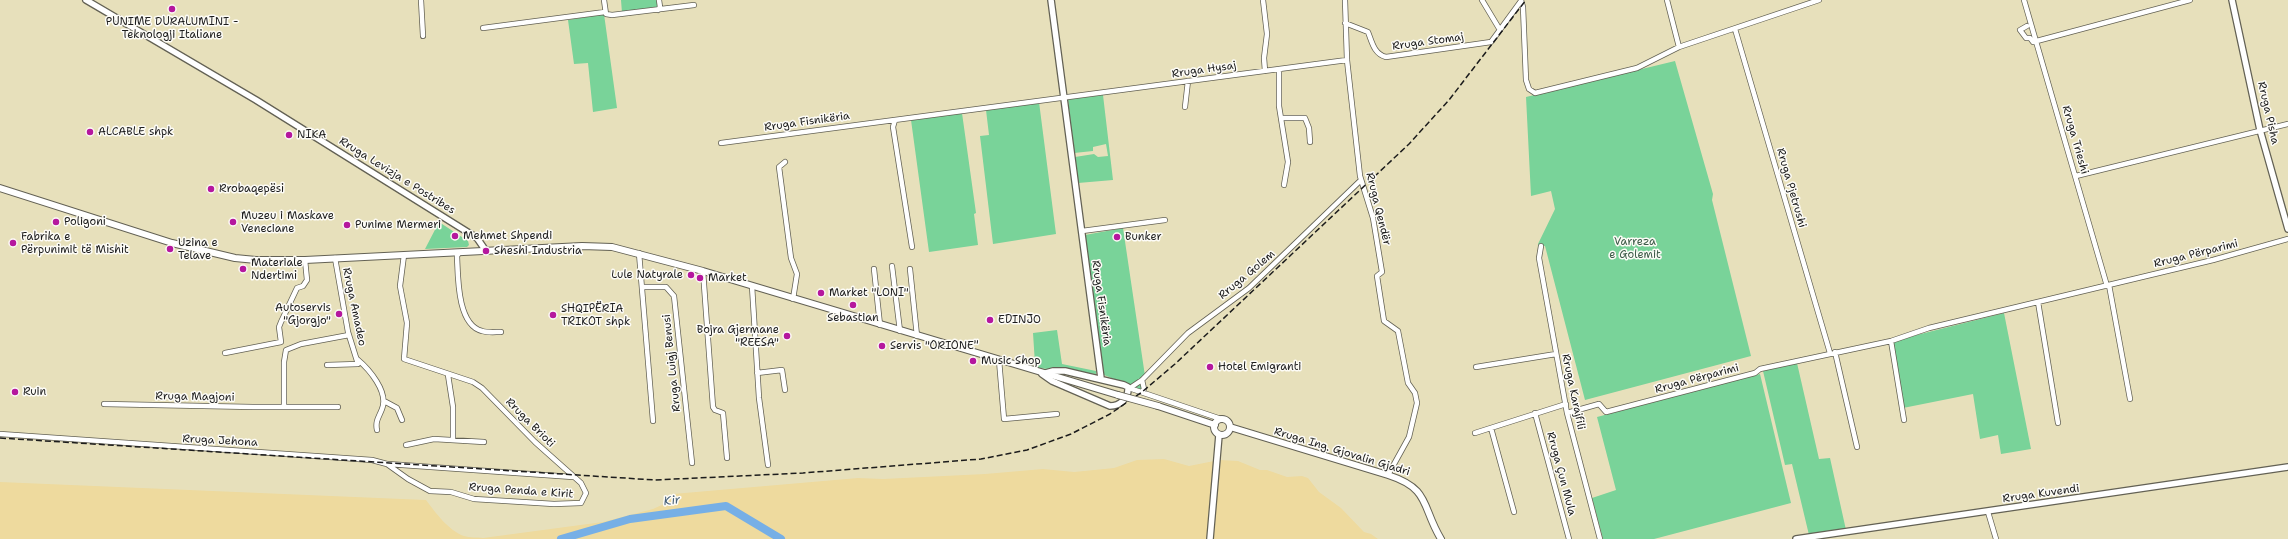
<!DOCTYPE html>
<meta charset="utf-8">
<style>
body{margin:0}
canvas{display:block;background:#e7e0bb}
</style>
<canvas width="2288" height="539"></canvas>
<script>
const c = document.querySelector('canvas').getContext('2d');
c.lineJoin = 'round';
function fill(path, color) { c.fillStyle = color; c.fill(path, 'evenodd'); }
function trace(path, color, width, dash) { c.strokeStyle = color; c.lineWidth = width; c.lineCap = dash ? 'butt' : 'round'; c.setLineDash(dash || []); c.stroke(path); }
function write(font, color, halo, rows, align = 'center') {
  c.font = font + ' "Shantell Sans",sans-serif'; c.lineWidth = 3; c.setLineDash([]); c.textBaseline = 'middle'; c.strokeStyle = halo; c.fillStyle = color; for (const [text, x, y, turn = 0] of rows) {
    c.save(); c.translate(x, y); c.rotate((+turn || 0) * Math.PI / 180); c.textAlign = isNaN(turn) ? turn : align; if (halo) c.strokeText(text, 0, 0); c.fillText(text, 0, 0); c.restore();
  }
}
const green = new Path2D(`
 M 621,0 L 658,0 L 658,7 L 622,13 Z
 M 604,14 L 617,108 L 593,112 L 588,63 L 574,64 L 568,20 Z
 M 1675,61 L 1713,194 L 1712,200 L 1751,356 L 1585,400 L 1545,246 L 1539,247 L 1538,244 L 1555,209 L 1551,191 L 1531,196 L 1526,97 Z
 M 1103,95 L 1113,180 L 1078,183 L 1075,157 L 1094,154 L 1098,157 L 1108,156 L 1106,144 L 1093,147 L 1093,151 L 1074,153 L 1068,99 Z
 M 1039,102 L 1056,234 L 993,244 L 980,136 L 989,135 L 986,110 Z
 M 962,113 L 976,213 L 974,214 L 978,245 L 929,252 L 911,120 Z
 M 439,222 L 468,241 L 469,245 L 467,247 L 425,249 Z
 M 1123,228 L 1145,376 L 1141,390 L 1104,375 L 1085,235 Z
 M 2004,313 L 2031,449 L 2001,454 L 1998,435 L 1980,439 L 1973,394 L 1903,408 L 1893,341 Z
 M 1057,330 L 1062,364 L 1096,371 L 1096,374 L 1038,368 L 1039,364 L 1035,364 L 1033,333 Z
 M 1797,363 L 1819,459 L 1830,458 L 1846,530 L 1809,535 L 1792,464 L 1785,465 L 1763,371 Z
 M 1760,374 L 1791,503 L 1654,539 L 1603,539 L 1592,498 L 1616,490 L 1597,417 Z`);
const sand = new Path2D(`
 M 1164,459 L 1189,466 L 1219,460 L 1238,461 L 1260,470 L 1267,470 L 1287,477 L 1302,476 L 1308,478 L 1319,492 L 1341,508 L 1364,532 L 1371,534 L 1378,539 L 0,539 L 0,482 L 426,500 C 435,512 449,531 464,536 C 470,538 477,537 483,538 L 603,522 L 653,509 L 664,504 L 673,494 L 858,478 L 883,479 L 985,474 L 1043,469 L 1074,472 L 1114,468 L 1137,460 Z`);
const river = new Path2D(`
 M 561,539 L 630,519 L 726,506 L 781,539`);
const minor = new Path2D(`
 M 421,0 L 423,36
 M 604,0 L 606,14 L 612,15 L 694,5
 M 1263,0 L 1267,34 L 1264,58 L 1265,71
 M 1345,0 L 1347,60 L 1360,176 L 1373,218 L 1382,272 L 1377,276 L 1384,321 L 1398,331 L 1408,383 L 1415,393 L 1417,403 L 1409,437 L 1388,475
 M 1482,0 L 1500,30
 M 1521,0 L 1523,7 L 1526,80 L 1529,89 L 1535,93
 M 1667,0 L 1679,47
 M 2024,0 L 2107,286
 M 658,10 L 660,7 L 659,0
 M 1345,23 L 1368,32 C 1372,42 1374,54 1386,57 L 1491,42 L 1521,1
 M 2027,26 L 2020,30 L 2026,38 L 2030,38 L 2033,42 L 2190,0
 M 483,28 L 605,12
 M 1735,29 L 1830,353
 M 1279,69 L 1279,106 L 1288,162 L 1284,185
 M 1535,93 L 1637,68 L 1679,47 L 1819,0
 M 1185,107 L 1188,81
 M 1281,118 L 1305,118 L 1309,128 L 1310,142
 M 895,120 L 893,127 L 912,247
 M 721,143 L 1347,60
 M 785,162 L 779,167 L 791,258 L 797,274 L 793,299
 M 2076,176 L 2288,124
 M 1082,231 L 1165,220
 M 1541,246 L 1539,258 L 1567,413 L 1600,539
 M 459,253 L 457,256 C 458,276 457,325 482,331 C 488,333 495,332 501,332
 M 639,253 L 653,421
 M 892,266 L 900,331
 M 874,269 L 880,325
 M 910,269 L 917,336
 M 703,271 L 713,407 L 715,410 L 723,413 L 727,458
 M 2109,285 L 2130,399
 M 752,286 L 759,398 L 768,465
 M 642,287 L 666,287 L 674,296 L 692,463
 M 2038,302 L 2058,423
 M 1891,341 L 1904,420
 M 1835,352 L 1857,447
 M 225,353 L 281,342 L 279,327 L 281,322 L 297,288 L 303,286 L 307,280 L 305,260
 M 357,359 C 369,369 389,392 382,409 C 379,417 375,421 377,430
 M 999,360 L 1004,419 L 1057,414
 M 327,365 L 358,364 L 348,332 L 335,258
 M 1476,367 L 1556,354
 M 757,373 L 782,370 L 785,390
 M 448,375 L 453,407 L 453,440
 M 1142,380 L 1144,389 L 1142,392
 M 1129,388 L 1224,420
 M 1130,388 L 1142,380 L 1188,333 L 1249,288 L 1361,180
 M 384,401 L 397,408 L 402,420
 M 104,404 L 253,407 L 338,407
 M 284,406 L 284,362 L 286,350 L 301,344 L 349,335
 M 1535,413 L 1569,539
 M 1567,413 L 1599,404 L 1606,412 L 1755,373 L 1760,369 L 1891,341 L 1929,328 L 2213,260 L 2288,239
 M 1491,428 L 1514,512
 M 1475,433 L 1566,404
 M 0,434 L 372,460 L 387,464 L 408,479 L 430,491 L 451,492 L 474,499 L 554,504 L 581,503 L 586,493 L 581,483 L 535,442 L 482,388 L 473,382 L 404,359 L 407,323 L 400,286 L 404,255
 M 406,445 L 434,439 L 484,442
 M 388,464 L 573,477
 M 1988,512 L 1996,539`);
const tertiary = new Path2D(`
 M 86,0 L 256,100 L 477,238 L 486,251
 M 1051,0 L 1101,378
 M 2232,0 L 2260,130 L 2288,229
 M 1053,371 L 1065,371 L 1124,385 L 1128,387 C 1129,398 1120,406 1110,406 L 1052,381 L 1042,374 Z
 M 1210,539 L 1219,435
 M 1796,539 L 2288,467`);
const secondary = new Path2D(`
 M 0,188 L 172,243 L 235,258 L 256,260 L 305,260 L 582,246 L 612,247 L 703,271 L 1118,395
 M 1158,406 L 1215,425
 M1214 427a8 8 0 1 1 16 0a8 8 0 1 1-16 0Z
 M 1230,427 L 1388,475 C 1431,489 1421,506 1441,539`);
const rail = new Path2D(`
 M 0,438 L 655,480 L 803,473 L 981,459 L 1027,450 L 1071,434 L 1110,414 L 1142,392 L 1175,364 L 1409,144 L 1449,100 L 1526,0`);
const secondaryBridge = new Path2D(`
 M 1118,395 L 1158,406`);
const markers = [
 [172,9,4,"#b5179e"],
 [90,132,4,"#b5179e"],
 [289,135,4,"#b5179e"],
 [211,189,4,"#b5179e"],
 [56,222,4,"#b5179e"],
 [233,222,4,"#b5179e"],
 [347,225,4,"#b5179e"],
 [455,236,4,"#b5179e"],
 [1117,237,4,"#b5179e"],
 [13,243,4,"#b5179e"],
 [170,249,4,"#b5179e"],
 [486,251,4,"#b5179e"],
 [243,269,4,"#b5179e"],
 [691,275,4,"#b5179e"],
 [700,278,4,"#b5179e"],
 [821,293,4,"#b5179e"],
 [853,305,4,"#b5179e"],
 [339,314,4,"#b5179e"],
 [553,315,4,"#b5179e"],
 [990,320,4,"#b5179e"],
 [787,336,4,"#b5179e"],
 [882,346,4,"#b5179e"],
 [973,361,4,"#b5179e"],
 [1210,367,4,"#b5179e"],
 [15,392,4,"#b5179e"]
];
const poiNames = [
 ["PUNIME DURALUMINI -",172,22,"center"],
 ["Teknologji Italiane",172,35,"center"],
 ["ALCABLE shpk",98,132],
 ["NIKA",297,135],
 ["Rrobaqepësi",219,189],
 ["Muzeu i Maskave",241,216],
 ["Veneciane",241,229],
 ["Poligoni",64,222],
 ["Punime Mermeri",355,225],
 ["Mehmet Shpendi",463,236],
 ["Fabrika e",21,237],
 ["Përpunimit të Mishit",21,250],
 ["Bunker",1125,237],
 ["Uzina e",178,243],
 ["Telave",178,256],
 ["Sheshi Industria",494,251],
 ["Materiale",251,263],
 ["Ndertimi",251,276],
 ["Lule Natyrale",683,275,"right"],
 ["Market",708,278],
 ["Market \"LONI\"",829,293],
 ["Autoservis",331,308,"right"],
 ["\"Gjorgjo\"",331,321,"right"],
 ["SHQIPËRIA",561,309],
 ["TRIKOT shpk",561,322],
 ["Sebastian",853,318,"center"],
 ["EDINJO",998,320],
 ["Bojra Gjermane",779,330,"right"],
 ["\"REESA\"",779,343,"right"],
 ["Servis \"ORIONE\"",890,346],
 ["Music Shop",981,361],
 ["Hotel Emigranti",1218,367],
 ["Ruin",23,392]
];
const streetNames = [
 ["Rruga Stomaj",1428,42,-8],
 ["Rruga Hysaj",1204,70,-8],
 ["Rruga Pisha",2268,113,77],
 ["Rruga Fisnikëria",807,122,-8],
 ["Rruga Trieshi",2075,140,74],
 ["Rruga Levizja e Postribes",397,176,32],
 ["Rruga Pjetrushi",1791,188,74],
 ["Rruga Qendër",1378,209,76],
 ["Rruga Përparimi",2196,254,-14],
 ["Rruga Golem",1247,275,-40],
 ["Rruga Fisnikëria",1101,303,82],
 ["Rruga Amadeo",354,307,78],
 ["Rruga Luigj Benusi",672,363,-96],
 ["Rruga Përparimi",1697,379,-15],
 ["Rruga Karajfili",1573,392,78],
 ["Rruga Magjoni",195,397,1],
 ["Rruga Brioti",530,423,45],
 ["Rruga Jehona",220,441,3],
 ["Rruga Ing. Gjovalin Gjadri",1342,452,17],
 ["Rruga Çun Mula",1561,474,75],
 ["Rruga Penda e Kirit",521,491,4],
 ["Rruga Kuvendi",2041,494,-8]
];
const parkNames = [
 ["Varreza",1635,242],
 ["e Golemit",1635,255]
];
const waterNames = [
 ["Kir",672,501,-7]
];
fill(green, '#79d399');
fill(sand, '#eeda9e');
trace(river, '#76afe6', 8);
trace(minor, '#636154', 6);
trace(tertiary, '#636154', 8);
trace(secondary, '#636154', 8);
trace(minor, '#fff', 4.5);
trace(tertiary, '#fff', 5.5);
trace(secondary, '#fff', 6);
trace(rail, '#1c1c1c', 1.5, [6, 3]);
trace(secondaryBridge, '#636154', 8, []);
trace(secondaryBridge, '#fff', 6);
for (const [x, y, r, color] of markers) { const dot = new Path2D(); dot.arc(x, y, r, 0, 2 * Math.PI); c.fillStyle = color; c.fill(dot); trace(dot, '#fdfcf7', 1.5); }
write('11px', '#1c1c1c', '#fdfcf7', poiNames, 'left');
write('11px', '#1c1c1c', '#fdfcf7', streetNames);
write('11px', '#3d5c48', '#fdfcf7', parkNames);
write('italic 12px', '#445e77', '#fdfcf7', waterNames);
</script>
